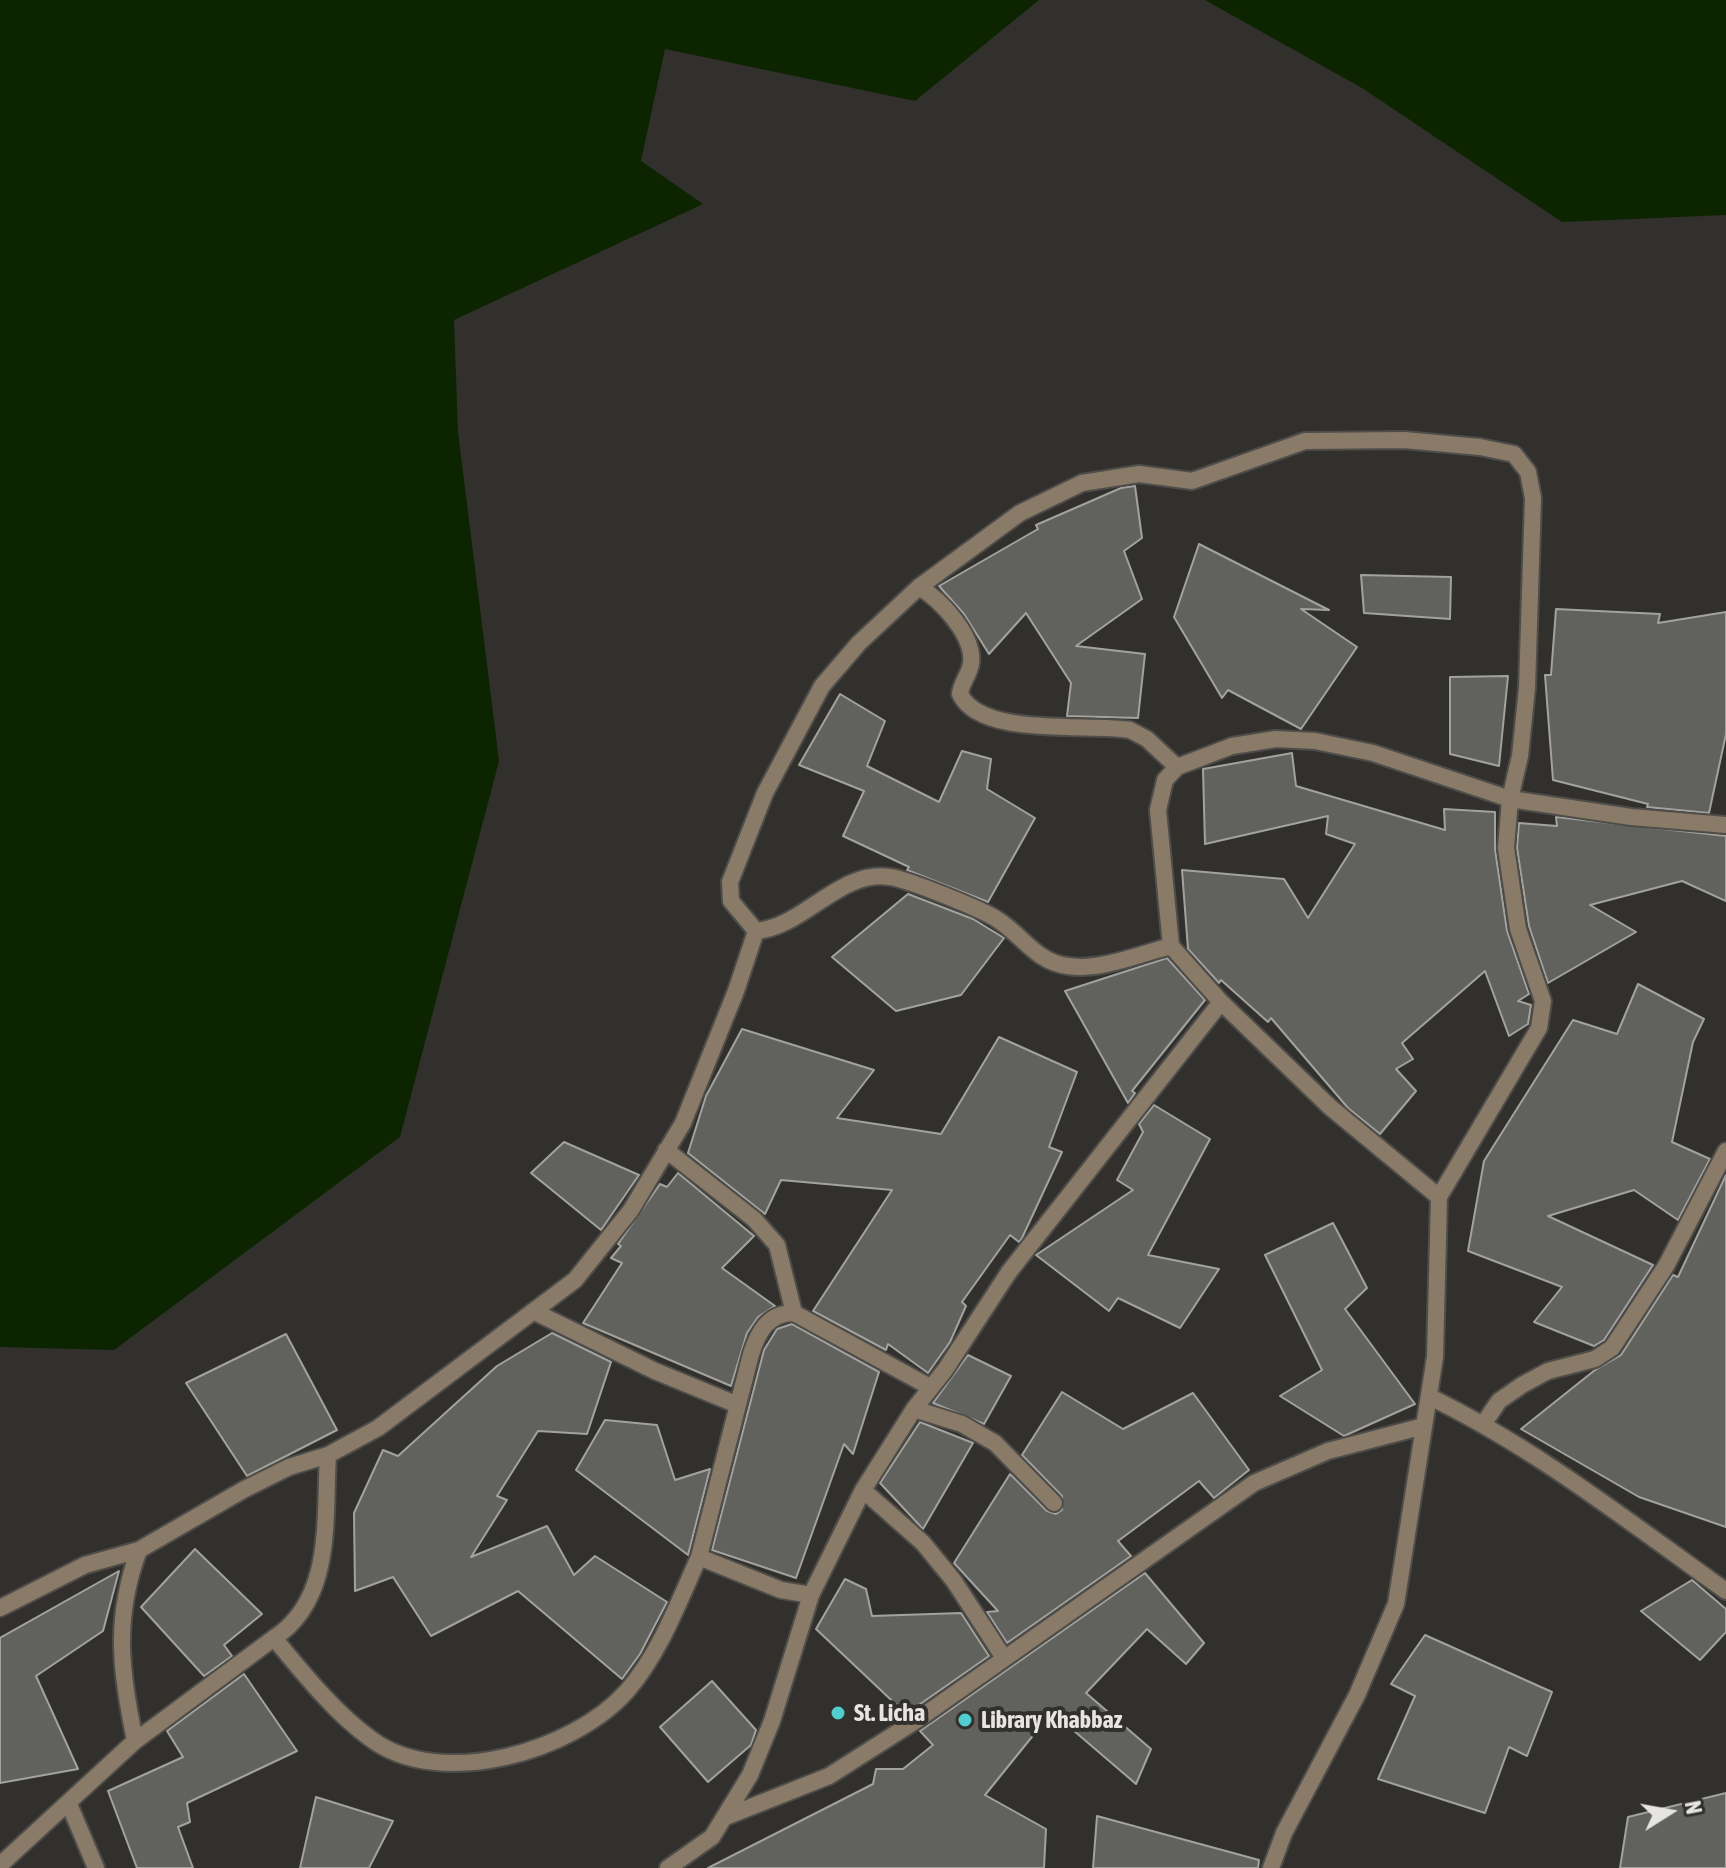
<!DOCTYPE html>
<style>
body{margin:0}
#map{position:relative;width:1726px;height:1868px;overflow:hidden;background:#31302d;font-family:"Asap Condensed",sans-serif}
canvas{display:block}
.north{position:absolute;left:1630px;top:1772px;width:80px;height:80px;-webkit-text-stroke:6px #31302d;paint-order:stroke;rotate:79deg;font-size:22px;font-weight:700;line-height:32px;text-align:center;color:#e6e5e3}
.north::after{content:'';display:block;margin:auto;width:28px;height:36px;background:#e6e5e3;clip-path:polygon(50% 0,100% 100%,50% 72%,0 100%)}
</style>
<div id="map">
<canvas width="1726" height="1868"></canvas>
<div class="north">N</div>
</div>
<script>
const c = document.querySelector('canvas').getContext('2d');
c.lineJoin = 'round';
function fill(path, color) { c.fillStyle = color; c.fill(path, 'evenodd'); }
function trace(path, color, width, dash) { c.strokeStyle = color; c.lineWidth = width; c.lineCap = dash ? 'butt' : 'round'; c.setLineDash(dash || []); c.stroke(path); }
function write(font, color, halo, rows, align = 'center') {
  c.font = font + ' "Asap Condensed",sans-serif'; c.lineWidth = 8; c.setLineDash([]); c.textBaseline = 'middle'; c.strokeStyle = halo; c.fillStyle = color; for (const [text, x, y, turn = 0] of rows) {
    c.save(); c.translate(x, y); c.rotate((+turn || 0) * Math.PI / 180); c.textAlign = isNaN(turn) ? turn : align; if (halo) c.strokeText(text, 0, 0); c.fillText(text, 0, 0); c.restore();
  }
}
const water = new Path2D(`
 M 0,0 L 1039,0 L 915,101 L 665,49 L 641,161 L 703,204 L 454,320 L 458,432 L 499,761 L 400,1137 L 114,1350 L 0,1347 Z
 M 1205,0 L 1726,0 L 1726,215 L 1562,222 L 1362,88 Z`);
const building = new Path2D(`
 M 1135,486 L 1142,538 L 1124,551 L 1142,599 L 1076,646 L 1145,654 L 1138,718 L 1067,716 L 1071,683 L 1026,613 L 989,654 L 964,614 L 939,586 L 1038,529 L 1036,525 L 1121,488 Z
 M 1199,544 L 1329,610 L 1301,609 L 1357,647 L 1301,729 L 1228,690 L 1222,698 L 1174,617 Z
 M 1361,575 L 1451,577 L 1450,619 L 1364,613 Z
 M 1556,609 L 1660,614 L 1658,623 L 1726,612 L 1726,734 L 1709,813 L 1647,807 L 1648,804 L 1553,780 L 1545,675 L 1551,675 Z
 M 1508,676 L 1499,766 L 1450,754 L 1450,677 Z
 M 840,694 L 885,721 L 867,766 L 939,802 L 962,751 L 991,759 L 987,789 L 1035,818 L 988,902 L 907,870 L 909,867 L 843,836 L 864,791 L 799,765 Z
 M 1292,753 L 1296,786 L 1445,830 L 1444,809 L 1495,812 L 1495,849 L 1507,931 L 1529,994 L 1518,1001 L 1531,1005 L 1528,1024 L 1509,1036 L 1485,971 L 1402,1043 L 1413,1059 L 1396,1069 L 1416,1091 L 1380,1134 L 1348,1108 L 1271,1018 L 1268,1022 L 1221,980 L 1219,983 L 1188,949 L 1182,870 L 1284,879 L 1308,918 L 1355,844 L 1326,834 L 1328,816 L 1205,844 L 1203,769 Z
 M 1556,817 L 1726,836 L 1726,901 L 1682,881 L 1590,905 L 1636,932 L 1548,983 L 1529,926 L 1517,848 L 1519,823 L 1557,826 Z
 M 908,894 L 973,919 L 1004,938 L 961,995 L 896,1011 L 832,957 Z
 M 1167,958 L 1205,1000 L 1132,1091 L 1135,1093 L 1128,1103 L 1065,991 Z
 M 1638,984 L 1704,1019 L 1693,1042 L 1672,1142 L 1710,1159 L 1678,1220 L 1634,1190 L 1548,1216 L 1653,1265 L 1604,1340 L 1594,1346 L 1534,1322 L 1562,1287 L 1468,1251 L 1484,1161 L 1573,1020 L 1617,1034 Z
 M 742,1029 L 874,1070 L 837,1118 L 941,1134 L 999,1037 L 1077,1072 L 1049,1147 L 1062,1152 L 1022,1238 L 1019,1242 L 1010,1235 L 962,1302 L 966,1306 L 950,1342 L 928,1373 L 888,1344 L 886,1350 L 813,1311 L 892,1190 L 781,1180 L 765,1214 L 688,1153 L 706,1096 Z
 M 1154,1105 L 1210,1139 L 1148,1255 L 1219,1269 L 1180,1328 L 1118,1298 L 1109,1311 L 1036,1255 L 1133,1190 L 1117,1180 L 1143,1132 L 1139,1124 Z
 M 564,1142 L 639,1175 L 601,1230 L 531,1173 Z
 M 678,1173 L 754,1236 L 722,1268 L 775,1306 L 758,1317 L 747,1333 L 731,1386 L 583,1323 L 622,1263 L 611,1258 L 621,1246 L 618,1244 L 660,1184 L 667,1187 Z
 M 1726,1175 L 1726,1527 L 1639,1497 L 1521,1429 L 1595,1370 L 1621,1355 L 1673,1275 L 1678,1277 Z
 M 1333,1223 L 1367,1288 L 1345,1309 L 1415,1404 L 1344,1436 L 1280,1396 L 1322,1370 L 1265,1255 Z
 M 792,1324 L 879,1372 L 853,1454 L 844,1444 L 796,1578 L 712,1550 L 764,1350 L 777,1329 Z
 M 552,1333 L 611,1362 L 587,1434 L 538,1431 L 497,1496 L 507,1500 L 471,1557 L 547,1526 L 574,1575 L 595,1556 L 667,1602 L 640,1654 L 622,1679 L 518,1591 L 431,1636 L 393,1577 L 355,1591 L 354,1513 L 383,1450 L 398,1456 L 497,1366 Z
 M 286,1334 L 337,1430 L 247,1476 L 186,1383 Z
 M 968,1355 L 1011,1376 L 984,1424 L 933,1403 Z
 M 1062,1392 L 1123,1429 L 1193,1393 L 1249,1470 L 1214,1498 L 1199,1481 L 1118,1541 L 1131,1556 L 1007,1643 L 987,1612 L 998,1611 L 954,1563 L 1010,1474 L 1047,1511 L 1056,1514 L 1062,1510 L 1062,1496 L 1022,1455 Z
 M 605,1420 L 657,1425 L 675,1480 L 710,1469 L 688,1555 L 576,1470 Z
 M 920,1422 L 973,1443 L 923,1529 L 880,1483 Z
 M 195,1549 L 262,1614 L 224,1645 L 232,1656 L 204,1676 L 141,1607 Z
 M 119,1571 L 103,1631 L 36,1676 L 78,1769 L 0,1783 L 0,1638 Z
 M 1145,1573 L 1204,1643 L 1186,1664 L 1147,1629 L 1086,1693 L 1151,1749 L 1136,1784 L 1052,1712 L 985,1795 L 1046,1829 L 1044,1868 L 708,1868 L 873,1784 L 876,1769 L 903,1769 L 933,1745 L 920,1731 Z
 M 845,1579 L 866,1589 L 872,1616 L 961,1613 L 989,1656 L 906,1714 L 816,1629 Z
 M 1692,1580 L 1726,1609 L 1726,1632 L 1700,1660 L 1641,1611 Z
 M 1425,1635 L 1552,1692 L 1527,1756 L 1509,1747 L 1485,1813 L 1378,1779 L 1415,1696 L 1391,1684 Z
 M 244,1674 L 297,1751 L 187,1803 L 190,1822 L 178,1827 L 193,1868 L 137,1868 L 108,1791 L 183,1757 L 167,1731 Z
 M 712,1681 L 756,1730 L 751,1745 L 708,1782 L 660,1727 Z
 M 1726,1793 L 1726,1868 L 1620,1868 L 1628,1817 Z
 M 316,1797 L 393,1821 L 369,1868 L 300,1868 Z
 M 1097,1816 L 1259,1860 L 1258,1868 L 1093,1868 Z`);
const street = new Path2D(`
 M 919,587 C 941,600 975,636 971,664 C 969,675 961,683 960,694 C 981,738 1089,723 1130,730 L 1147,739 L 1177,767
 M 756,931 L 731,901 L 730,882 L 765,793 L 822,686 L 859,643 L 919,587 L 1020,513 L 1082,483 L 1139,474 L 1192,481 L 1305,441 L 1404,440 L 1480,447 L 1514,454 L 1528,472 L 1533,498 L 1527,688 L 1520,756 L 1510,799 L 1506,848 L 1518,929 L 1543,1001 L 1539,1028 L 1439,1197
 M 756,931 C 804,927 840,869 890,877 C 907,879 984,910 998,920 C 1023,936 1036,962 1068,966 C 1100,971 1140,954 1171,946
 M 666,1150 L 754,1219 L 777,1245 L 794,1313
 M 533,1311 L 655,1371 L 738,1405
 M 1430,1397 C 1537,1449 1629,1522 1726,1591
 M 914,1409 L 962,1424 L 995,1443 L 1054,1503
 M 1484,1423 L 1499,1401 L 1522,1385 L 1548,1371 L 1595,1359 L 1612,1348 L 1666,1266 L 1726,1151
 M 863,1490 L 923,1543 L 954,1581 L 1004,1658
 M 811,1595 L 781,1590 L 699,1557 L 751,1354 C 758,1332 768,1313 794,1313 L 930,1387
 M 0,1608 L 85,1565 L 139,1550
 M 274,1638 C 334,1599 324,1519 328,1455
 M 135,1741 L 274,1638 C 303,1673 334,1712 371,1739 C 441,1791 574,1751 627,1691 C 660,1653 679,1601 699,1557
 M 69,1804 L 96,1868
 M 728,1816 L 829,1776 L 920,1718 L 1254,1483 L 1328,1451 L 1424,1426
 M 0,1865 L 135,1741 C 121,1670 113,1620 139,1550 L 243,1490 L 289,1467 L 328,1455 L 378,1428 L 575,1280 L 631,1210 L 683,1123 L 736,991 L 756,931
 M 668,1868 L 712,1837 L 750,1775 L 772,1721 L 811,1595 L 863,1490 L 914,1409 L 945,1370 L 1009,1272 L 1221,1002
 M 1271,1868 L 1284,1833 L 1357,1695 L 1396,1604 L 1435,1357 L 1439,1197 L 1330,1107 L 1221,1002 L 1171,946 L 1158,810 L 1165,780 L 1177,767 L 1232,746 L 1276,739 L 1315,741 L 1373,753 L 1510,799 L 1631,817 L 1726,825`);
const markers = [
 [838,1713,8,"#52cdcd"],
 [965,1720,8,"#52cdcd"]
];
const poiNames = [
 ["St. Licha",854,1713],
 ["Library Khabbaz",981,1720]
];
fill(water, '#0d2400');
fill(building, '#61625e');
trace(building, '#a2a29f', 2);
trace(street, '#4e4d4a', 20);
trace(street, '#8a7a68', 16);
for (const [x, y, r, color] of markers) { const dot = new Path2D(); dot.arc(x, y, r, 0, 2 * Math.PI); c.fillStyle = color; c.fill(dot); trace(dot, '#31302d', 3); }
write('bold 24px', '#e6e5e3', '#31302d', poiNames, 'left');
</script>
